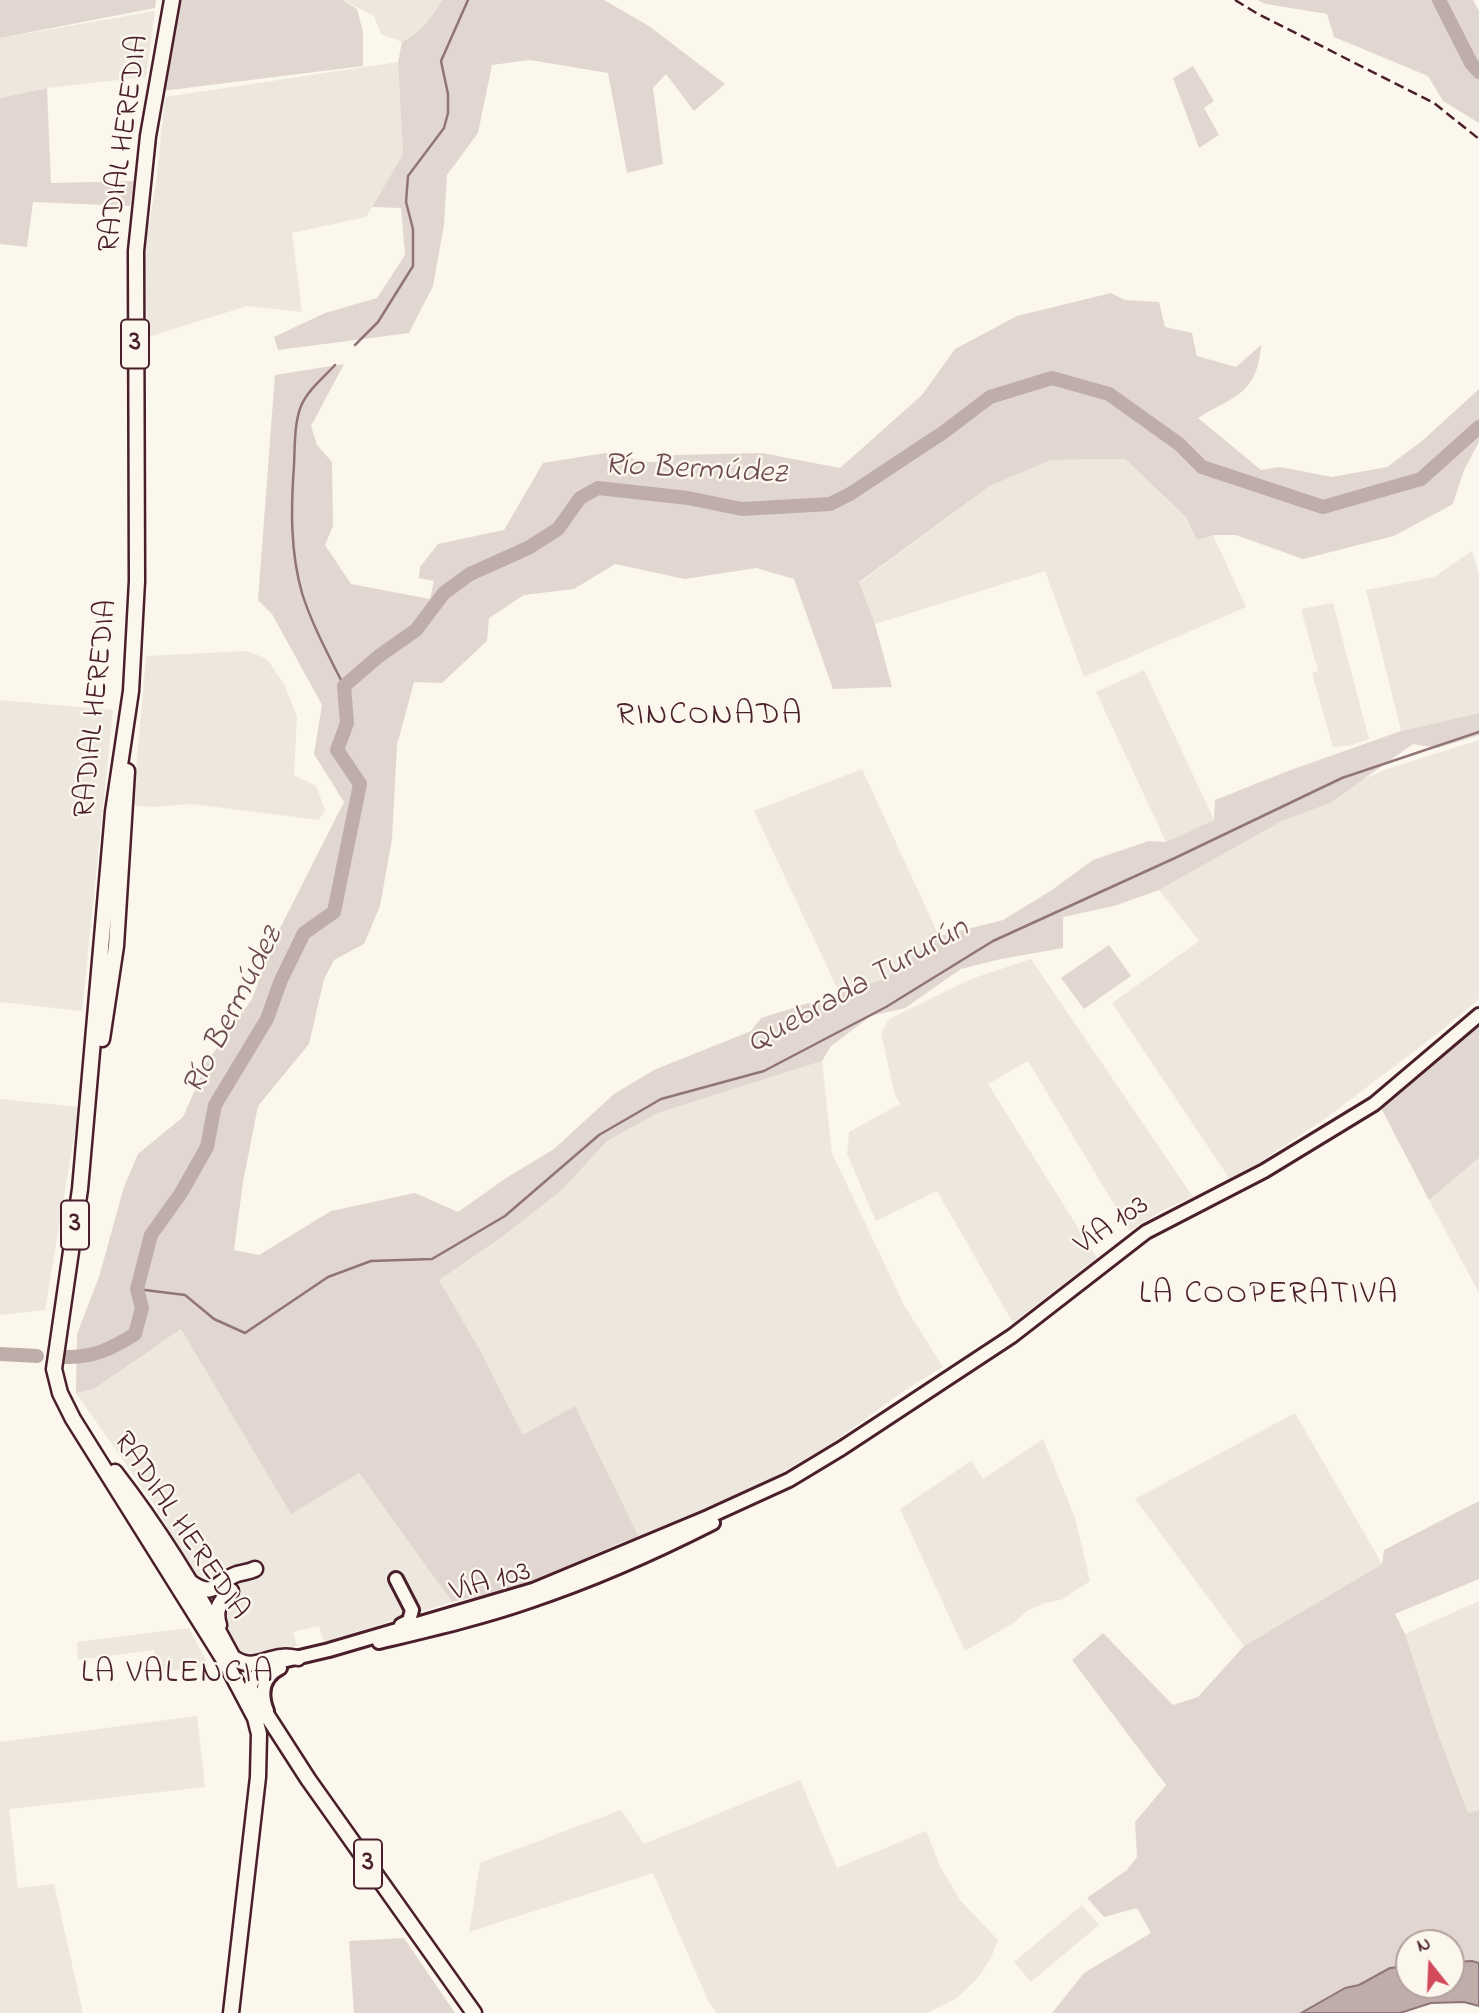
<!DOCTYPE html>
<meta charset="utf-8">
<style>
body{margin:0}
#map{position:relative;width:1479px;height:2013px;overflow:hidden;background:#fbf7ec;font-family:"Indie Flower",sans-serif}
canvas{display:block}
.north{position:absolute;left:1395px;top:1929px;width:70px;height:70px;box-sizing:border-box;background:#fbf7ec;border:2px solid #b4a19f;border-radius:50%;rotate:342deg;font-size:19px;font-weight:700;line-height:28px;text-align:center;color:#4a1f2b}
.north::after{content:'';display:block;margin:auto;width:24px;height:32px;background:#d1495b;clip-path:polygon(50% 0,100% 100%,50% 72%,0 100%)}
</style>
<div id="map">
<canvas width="1479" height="2013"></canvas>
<div class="north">N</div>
</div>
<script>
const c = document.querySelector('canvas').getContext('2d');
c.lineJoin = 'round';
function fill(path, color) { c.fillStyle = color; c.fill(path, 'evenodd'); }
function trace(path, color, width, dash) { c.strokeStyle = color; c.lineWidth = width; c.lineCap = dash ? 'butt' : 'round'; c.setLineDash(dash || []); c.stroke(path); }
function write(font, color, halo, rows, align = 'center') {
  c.font = font + ' "Indie Flower",sans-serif'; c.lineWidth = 5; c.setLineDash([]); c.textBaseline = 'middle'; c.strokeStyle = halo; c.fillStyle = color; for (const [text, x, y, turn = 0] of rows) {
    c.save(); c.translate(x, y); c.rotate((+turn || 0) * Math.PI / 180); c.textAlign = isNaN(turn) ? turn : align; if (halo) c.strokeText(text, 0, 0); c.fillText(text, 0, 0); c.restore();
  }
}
const built = new Path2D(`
 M 342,0 L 442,0 L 428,22 L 415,36 L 402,42 L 381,34 L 374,16 Z
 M 155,11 L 146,77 L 47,88 L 0,98 L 0,38 Z
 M 398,62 L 403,154 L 366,217 L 292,233 L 302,312 L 247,306 L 148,337 L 144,254 L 156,183 L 165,97 Z
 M 1125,459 L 1186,517 L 1197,540 L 1213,535 L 1246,607 L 1084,677 L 1045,571 L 875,624 L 859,583 L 990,486 L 1051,460 Z
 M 1472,551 L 1479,575 L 1479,713 L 1401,731 L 1366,590 L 1434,577 Z
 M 1333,603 L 1369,739 L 1349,746 L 1333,747 L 1312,673 L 1318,671 L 1301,609 Z
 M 247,651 L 267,659 L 284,684 L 297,717 L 294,775 L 316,786 L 325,810 L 319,820 L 192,804 L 152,807 L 133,805 L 146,656 Z
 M 1144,670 L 1214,820 L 1166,842 L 1096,692 Z
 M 0,700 L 113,710 L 82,1011 L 0,1002 Z
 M 1479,740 L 1479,999 L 1437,1034 L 1322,1121 L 1231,1181 L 1112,1003 L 1199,941 L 1159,890 L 1332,793 L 1387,769 Z
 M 862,769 L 939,936 L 885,979 L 870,985 L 838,990 L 754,811 Z
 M 1031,959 L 1193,1197 L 1163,1210 L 1130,1231 L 1028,1061 L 988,1084 L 1097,1258 L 1013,1323 L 937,1191 L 876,1221 L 847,1154 L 849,1132 L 900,1104 L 895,1095 L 881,1034 L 889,1019 L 971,979 Z
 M 822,1061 L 832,1153 L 904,1305 L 943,1367 L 905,1390 L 831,1444 L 716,1510 L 639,1537 L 575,1406 L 523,1436 L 481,1352 L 438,1280 L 502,1237 L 562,1190 L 607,1141 L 658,1113 Z
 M 0,1099 L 79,1107 L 45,1310 L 0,1315 Z
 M 1479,1158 L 1479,1293 L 1429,1200 Z
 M 181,1329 L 291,1513 L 359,1473 L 452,1602 L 324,1642 L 319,1626 L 293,1632 L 297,1646 L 240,1658 L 154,1504 L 76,1393 L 94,1389 Z
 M 1295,1413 L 1382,1564 L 1244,1646 L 1135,1499 Z
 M 1043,1439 L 1075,1518 L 1090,1581 L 1061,1600 L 1044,1603 L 1027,1611 L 1015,1622 L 965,1651 L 900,1509 L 971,1461 L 983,1479 Z
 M 1479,1601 L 1479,1810 L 1468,1813 L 1438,1734 L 1405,1634 Z
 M 189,1628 L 209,1666 L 158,1672 L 154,1650 L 78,1660 L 77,1642 Z
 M 197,1716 L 205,1787 L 9,1809 L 18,1888 L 54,1884 L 83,2013 L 0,2013 L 0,1742 Z
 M 800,1780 L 837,1868 L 926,1831 L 940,1866 L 960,1900 L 998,1940 L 991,1958 L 977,1979 L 957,1998 L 927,2013 L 717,2013 L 709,2003 L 653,1873 L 469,1932 L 480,1863 L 621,1810 L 644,1844 Z
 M 1082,1905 L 1099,1925 L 1031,1982 L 1014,1962 Z`);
const green = new Path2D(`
 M 0,0 L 156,0 L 155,8 L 0,38 Z
 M 174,0 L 342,0 L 357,9 L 363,32 L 363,66 L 162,91 Z
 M 442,0 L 604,0 L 649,26 L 725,84 L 694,111 L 666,74 L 653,88 L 663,164 L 627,173 L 608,73 L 530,60 L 492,65 L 478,133 L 447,175 L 444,225 L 433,286 L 409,333 L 278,350 L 274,337 L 325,313 L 377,298 L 405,255 L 401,208 L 372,207 L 403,154 L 398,62 L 402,42 C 421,33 431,18 442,0 Z
 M 1257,0 L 1473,0 L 1479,11 L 1479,123 L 1443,101 L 1428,76 L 1334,37 L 1327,14 L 1266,4 Z
 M 1193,66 L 1214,101 L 1204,108 L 1219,135 L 1199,148 L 1173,78 Z
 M 47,88 L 51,183 L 134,181 L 130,206 L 33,202 L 27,247 L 0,244 L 0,98 Z
 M 1111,293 L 1125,300 L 1159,302 L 1165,327 L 1192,333 L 1197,356 L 1236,367 L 1261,345 C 1257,395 1235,395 1198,418 L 1261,470 L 1280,467 L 1332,477 L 1387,467 L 1422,441 L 1479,389 L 1479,442 L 1464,470 L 1453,504 L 1394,536 L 1303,559 L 1236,535 L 1214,535 L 1197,540 L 1186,517 L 1125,459 L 1051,460 L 990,486 L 859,582 L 875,624 L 892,687 L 833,689 L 794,579 L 756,568 L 685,579 L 615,564 L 574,589 L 524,595 L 489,618 L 487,641 L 442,683 L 414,682 L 397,745 L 392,839 L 380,906 L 364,944 L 334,960 L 324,979 L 309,1044 L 258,1106 L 243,1182 L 234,1250 L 259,1255 L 331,1211 L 415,1193 L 458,1212 L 506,1178 L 554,1149 L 614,1094 L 654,1070 L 751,1031 L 761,1018 L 885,979 L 939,936 L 1003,920 L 1052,890 L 1093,860 L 1149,841 L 1166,842 L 1214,820 L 1215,800 L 1288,771 L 1401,731 L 1479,713 L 1479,735 L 1438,748 L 1413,744 L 1330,803 L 1284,820 L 1159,890 L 1114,906 L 1063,917 L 1063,948 L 1001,959 L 961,969 L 905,1008 L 871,1016 L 831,1046 L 822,1061 L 658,1113 L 607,1141 L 562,1190 L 502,1237 L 439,1280 L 481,1352 L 523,1435 L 575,1406 L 639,1537 L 622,1542 L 524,1586 L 452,1602 L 359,1473 L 291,1514 L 181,1329 L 94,1389 L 76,1393 L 77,1334 L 99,1277 L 124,1187 L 138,1154 L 183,1117 L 207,1062 L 252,999 L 274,940 L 344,802 L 314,754 L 322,705 L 272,614 L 258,600 L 275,375 L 344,364 L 311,426 L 317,445 L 332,462 L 333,526 L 325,545 L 351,584 L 430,599 L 434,581 L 419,578 L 420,567 L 438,544 L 504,530 L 543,463 L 605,453 L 650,462 L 673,462 L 673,455 L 762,453 L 840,468 L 922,395 L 955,349 L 1017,316 Z
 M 1109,945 L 1131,976 L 1084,1009 L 1061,978 Z
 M 1479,1021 L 1479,1158 L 1429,1200 L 1380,1106 Z
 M 1479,1501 L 1479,1579 L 1395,1614 L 1405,1634 L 1438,1734 L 1468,1813 L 1479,1810 L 1479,1963 L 1472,1961 L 1451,1962 L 1451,1943 L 1409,1943 L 1409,1966 L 1390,1968 L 1359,1985 L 1345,1988 L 1301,2013 L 1052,2013 L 1084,1973 L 1151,1933 L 1137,1908 L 1104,1917 L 1087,1898 L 1127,1870 L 1137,1857 L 1135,1822 L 1166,1785 L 1072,1660 L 1103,1633 L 1173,1705 L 1198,1697 L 1244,1646 L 1382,1564 L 1384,1550 Z
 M 404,1938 L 455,2013 L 354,2013 L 349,1941 Z`);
const water = new Path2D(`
 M 1472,1961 L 1479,1963 L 1479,2006 L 1464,2002 L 1431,2003 L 1400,2013 L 1301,2013 L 1345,1988 L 1359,1985 L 1390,1968 L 1409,1966 L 1409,1985 L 1451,1985 L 1451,1962 Z`);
const stream = new Path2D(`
 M 355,345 L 378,322 L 413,266 L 413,229 L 406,202 L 408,176 L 444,128 L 448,113 L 448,94 L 441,61 L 468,0
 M 335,365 C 324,377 307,391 301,406 C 294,424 295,446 294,465 C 291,508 290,551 302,593 C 312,625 329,656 344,686
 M 137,1289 L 185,1295 L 214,1319 L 245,1333 L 328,1277 L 371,1261 L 432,1259 L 505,1216 L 599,1135 L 661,1099 L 764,1071 L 886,1007 L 993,941 L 1175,858 L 1342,778 L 1479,732`);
const river = new Path2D(`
 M 1439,0 L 1471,63 L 1479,72
 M 0,1354 L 37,1356
 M 64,1357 C 93,1358 111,1349 135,1334 L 142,1308 L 137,1289 L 151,1235 L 181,1193 L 207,1147 L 215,1105 L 267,1019 L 281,980 L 304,933 L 334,912 L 360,784 L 337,750 L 347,723 L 344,686 L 379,656 L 416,630 L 444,593 L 470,574 L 528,548 L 558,529 L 580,498 L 598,488 L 688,498 L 742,509 L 830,504 L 850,494 L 944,432 L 990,397 L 1052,378 L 1109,394 L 1179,444 L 1202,467 L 1323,507 L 1421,479 L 1479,427`);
const secondary = new Path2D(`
 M 396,1579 L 412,1610 L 409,1621 L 401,1625
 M 379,1642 C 429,1630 481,1618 530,1601 C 593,1580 654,1553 713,1523
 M 249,1700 C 248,1682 258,1670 274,1663 L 329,1650 L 533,1590 L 708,1517 L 789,1480 L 842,1448 L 1012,1336 L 1146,1232 L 1264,1171 L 1374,1104 L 1479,1015
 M 267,1711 C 260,1693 262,1677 280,1668`);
const primary = new Path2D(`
 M 172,0 L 148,136 L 136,251 L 137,581 L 131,691 L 113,812 L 80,1189 L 54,1369 L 60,1393 L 73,1419 L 227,1665 L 255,1718 L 259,1734 L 258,1777 L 231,2013
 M 102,1039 L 116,946 L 127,771
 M 115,1472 C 160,1530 198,1592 232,1656
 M 190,1582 C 215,1600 216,1581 237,1574 C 244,1572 249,1572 255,1569
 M 219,1625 C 214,1609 220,1602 231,1591
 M 231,1656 C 251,1671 260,1660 281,1657 C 286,1656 293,1657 298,1658
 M 252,1692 L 308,1779 L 474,2013`);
const rail = new Path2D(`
 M 1235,0 L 1258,14 L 1434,103 L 1479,139`);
const shields = [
 [135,344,28],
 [75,1225,28],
 [368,1864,28]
];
const shieldNames = [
 ["3",135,344],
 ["3",75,1225],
 ["3",368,1864]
];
const streetNames = [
 ["RADIAL HEREDIA",126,144,-82],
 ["RADIAL HEREDIA",98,709,-84],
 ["VÍA 103",1113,1227,-34],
 ["RADIAL HEREDIA",179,1527,56],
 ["VÍA 103",491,1584,-16]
];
const waterNames = [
 ["Río Bermúdez",695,472,3],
 ["Quebrada Tururún",859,988,-29],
 ["Río Bermúdez",235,1012,-63]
];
const neighbourhoodNames = [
 ["RINCONADA",710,718],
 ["LA COOPERATIVA",1269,1297],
 ["LA VALENCIA",178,1676]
];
fill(built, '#eee7de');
fill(green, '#e2d7d0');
fill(water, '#bfadaa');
trace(water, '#907477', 2);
trace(stream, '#907477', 2.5);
trace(river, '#bfadaa', 14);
trace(secondary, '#4a1f2b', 18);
trace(primary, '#4a1f2b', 19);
trace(secondary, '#fbf7ec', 12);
trace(primary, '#fbf7ec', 14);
trace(rail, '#4a1f2b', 2.5, [10, 5]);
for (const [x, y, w] of shields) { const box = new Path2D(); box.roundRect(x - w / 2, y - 24.5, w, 49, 5); c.fillStyle = '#fbf7ec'; c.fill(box); trace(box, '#4a1f2b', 2); }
write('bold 28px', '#4a1f2b', null, shieldNames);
write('30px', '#4a1f2b', '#fbf7ec', streetNames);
write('italic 32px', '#6d4a51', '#fbf7ec', waterNames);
c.letterSpacing = '2px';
write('32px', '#4a1f2b', '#fbf7ec', neighbourhoodNames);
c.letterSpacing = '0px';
</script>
